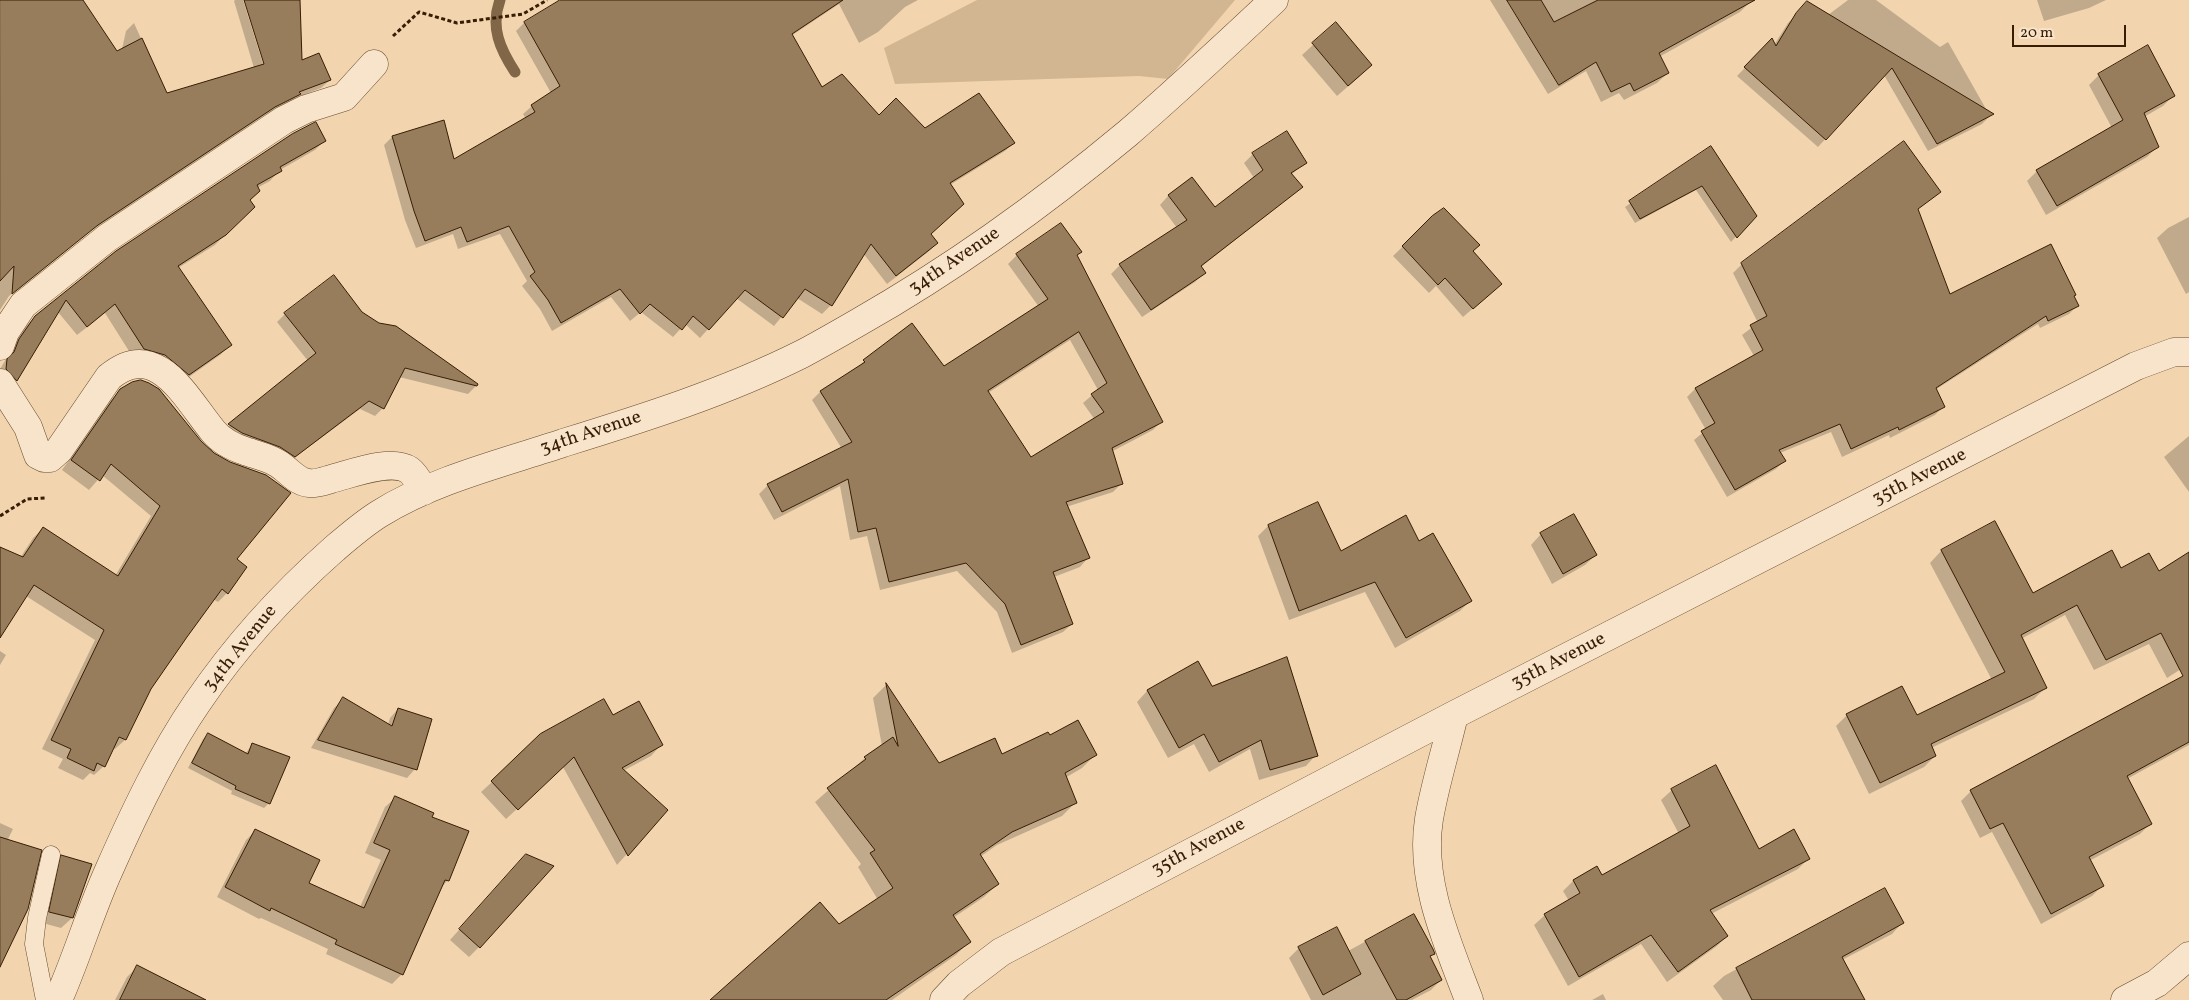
<!DOCTYPE html>
<style>
body{margin:0}
#map{position:relative;width:2189px;height:1000px;overflow:hidden;background:#f2d5ae;font-family:Vollkorn,serif}
canvas{display:block}
.scale{position:absolute;left:2012px;top:25px;width:114px;height:22px;box-sizing:border-box;border:2px solid #371d04;border-top:0;padding-left:6px;font-size:15px;line-height:18px;white-space:nowrap;color:#371d04;-webkit-text-stroke:4px #f7e4ca;paint-order:stroke}
</style>
<div id="map">
<canvas width="2189" height="1000"></canvas>
<div class="scale">20 m</div>
</div>
<script>
const c = document.querySelector('canvas').getContext('2d');
c.lineJoin = 'round';
function fill(path, color) { c.fillStyle = color; c.fill(path, 'evenodd'); }
function trace(path, color, width, dash) { c.strokeStyle = color; c.lineWidth = width; c.lineCap = dash ? 'butt' : 'round'; c.setLineDash(dash || []); c.stroke(path); }
function write(font, color, halo, rows, align = 'center') {
  c.font = font + ' Vollkorn,serif'; c.lineWidth = 5; c.setLineDash([]); c.textBaseline = 'middle'; c.strokeStyle = halo; c.fillStyle = color; for (const [text, x, y, turn = 0] of rows) {
    c.save(); c.translate(x, y); c.rotate((+turn || 0) * Math.PI / 180); c.textAlign = isNaN(turn) ? turn : align; if (halo) c.strokeText(text, 0, 0); c.fillText(text, 0, 0); c.restore();
  }
}
const green = new Path2D(`
 M 977,0 L 1235,0 L 1168,79 L 1139,76 L 895,84 L 884,48 Z`);
const shadow = new Path2D(`
 M 0,0 L 36,0 L 120,58 L 126,31 L 134,23 L 166,94 L 254,68 L 234,1 L 235,0 L 243,0 L 265,70 L 267,69 L 245,0 L 299,0 L 301,62 L 330,80 L 321,88 L 295,98 L 291,103 L 265,115 L 88,233 L 9,296 L 0,310 Z
 M 563,0 L 918,0 L 905,7 L 878,32 L 859,43 L 839,4 L 791,36 L 821,89 L 878,117 L 925,129 L 1014,143 L 1005,151 L 950,185 L 930,234 L 937,243 L 928,252 L 887,284 L 863,253 L 831,305 L 822,314 L 797,298 L 774,326 L 736,298 L 700,338 L 685,324 L 673,337 L 641,312 L 630,321 L 611,297 L 552,331 L 540,309 L 522,286 L 527,281 L 500,234 L 458,249 L 453,234 L 416,248 L 405,220 L 384,145 L 392,137 L 443,121 L 454,160 L 526,119 L 523,114 L 532,106 L 551,93 L 516,31 L 524,23 Z
 M 1490,0 L 1749,0 L 1750,2 L 1740,12 L 1659,57 L 1668,73 L 1657,83 L 1624,100 L 1619,93 L 1601,102 L 1586,71 L 1548,94 Z
 M 1848,0 L 1876,0 L 1940,47 L 1948,42 L 1990,116 L 1982,124 L 1928,151 L 1884,75 L 1818,147 L 1737,76 L 1771,41 L 1774,45 L 1788,23 L 1808,3 L 1828,15 Z
 M 2037,0 L 2106,0 L 2089,8 L 2044,21 Z
 M 1336,24 L 1360,76 L 1337,96 L 1302,55 Z
 M 2099,75 L 2173,96 L 2163,106 L 2144,117 L 2157,147 L 2147,157 L 2046,215 L 2027,181 L 2037,171 L 2112,128 L 2089,85 Z
 M 325,140 L 315,150 L 280,170 L 270,181 L 257,188 L 249,201 L 253,206 L 215,245 L 178,268 L 230,345 L 220,355 L 179,384 L 134,359 L 105,313 L 77,335 L 58,312 L 24,364 L 7,357 L 25,327 L 35,317 L 117,252 Z
 M 1710,148 L 1755,216 L 1731,242 L 1696,190 L 1635,223 L 1625,207 Z
 M 1253,154 L 1306,162 L 1291,175 L 1302,187 L 1201,267 L 1204,273 L 1195,282 L 1142,317 L 1111,274 L 1120,265 L 1177,228 L 1160,205 L 1168,196 L 1192,178 L 1215,208 L 1254,178 L 1244,163 Z
 M 1939,191 L 1917,210 L 1949,296 L 2073,296 L 2077,306 L 2069,314 L 2040,328 L 2038,324 L 1935,390 L 1943,407 L 1935,415 L 1890,438 L 1889,435 L 1842,457 L 1831,432 L 1780,453 L 1784,461 L 1776,469 L 1727,497 L 1694,440 L 1706,430 L 1687,397 L 1695,389 L 1754,356 L 1742,335 L 1758,323 L 1733,273 L 1742,264 Z
 M 1433,217 L 1472,251 L 1491,293 L 1463,317 L 1436,286 L 1429,293 L 1393,256 Z
 M 2189,217 L 2189,292 L 2186,294 L 2157,238 L 2168,228 Z
 M 1061,225 L 1161,422 L 1153,430 L 1111,452 L 1122,483 L 1113,492 L 1066,507 L 1088,558 L 1080,567 L 1054,577 L 1072,624 L 1063,632 L 1012,653 L 997,612 L 957,571 L 880,590 L 867,536 L 850,540 L 840,486 L 774,520 L 759,494 L 768,485 L 842,449 L 812,400 L 820,392 L 856,370 L 864,361 L 944,368 L 1039,307 L 1008,264 L 1017,255 ZM 1070,340 L 1098,390 L 1083,403 L 1095,420 L 1031,459 L 988,393 Z
 M 285,314 L 476,386 L 468,394 L 399,377 L 383,408 L 375,416 L 360,409 L 286,464 L 221,433 L 308,361 L 277,322 Z
 M 6,359 L 24,367 L 15,376 L 0,369 Z
 M 121,390 L 235,560 L 227,593 L 218,602 L 213,599 L 150,688 L 125,740 L 115,749 L 112,748 L 104,766 L 94,775 L 90,773 L 83,780 L 58,768 L 63,759 L 42,749 L 95,640 L 26,596 L 0,636 L 0,548 L 20,558 L 33,538 L 43,528 L 115,576 L 151,516 L 102,475 L 89,490 L 62,470 L 111,400 Z
 M 2189,436 L 2189,492 L 2164,457 Z
 M 1994,523 L 2032,595 L 2121,570 L 2158,573 L 2189,554 L 2189,664 L 2167,678 L 2149,644 L 2094,670 L 2065,615 L 2021,639 L 2045,688 L 2034,699 L 1931,748 L 1935,756 L 1924,767 L 1869,794 L 1836,726 L 1847,715 L 1916,717 L 1992,680 L 1930,563 L 1941,551 Z
 M 1268,526 L 1340,553 L 1419,543 L 1470,601 L 1460,611 L 1395,648 L 1365,592 L 1289,620 L 1258,536 Z
 M 1541,534 L 1596,555 L 1585,565 L 1552,584 L 1531,545 Z
 M 0,651 L 6,655 L 0,665 Z
 M 1198,663 L 1212,688 L 1316,755 L 1306,766 L 1259,780 L 1250,749 L 1209,772 L 1194,744 L 1168,758 L 1137,702 L 1147,691 Z
 M 2189,674 L 2189,745 L 2127,779 L 2150,824 L 2140,834 L 2089,861 L 2103,885 L 2092,896 L 2041,924 L 1992,832 L 1980,838 L 1961,801 L 1971,791 Z
 M 886,685 L 939,764 L 1001,755 L 1049,737 L 1095,755 L 1082,768 L 1065,778 L 1076,802 L 1062,816 L 997,845 L 980,857 L 998,884 L 984,897 L 953,918 L 969,942 L 956,955 L 892,1000 L 713,1000 L 839,926 L 878,900 L 858,867 L 861,864 L 815,802 L 865,758 L 882,746 L 873,698 Z
 M 343,699 L 388,725 L 390,718 L 398,709 L 415,769 L 407,778 L 311,748 L 334,708 Z
 M 612,717 L 661,745 L 651,756 L 623,771 L 666,810 L 617,865 L 563,767 L 506,819 L 481,792 L 492,782 Z
 M 208,734 L 245,754 L 252,745 L 269,803 L 264,808 L 231,794 L 232,791 L 188,768 L 203,739 Z
 M 1672,790 L 1758,850 L 1808,859 L 1798,869 L 1711,914 L 1727,936 L 1717,946 L 1667,982 L 1641,944 L 1568,986 L 1534,925 L 1545,915 L 1569,901 L 1563,891 L 1573,881 L 1597,867 L 1602,877 L 1679,834 L 1661,800 Z
 M 395,798 L 431,818 L 448,880 L 440,889 L 402,974 L 392,984 L 326,954 L 328,949 L 261,918 L 259,919 L 217,897 L 246,840 L 255,831 L 308,883 L 360,907 L 381,860 L 365,853 L 385,807 Z
 M 0,823 L 13,829 L 7,841 L 0,964 Z
 M 62,856 L 72,918 L 61,928 L 39,922 L 51,867 Z
 M 516,866 L 479,947 L 469,957 L 450,940 Z
 M 1414,915 L 1433,954 L 1429,958 L 1441,980 L 1431,990 L 1412,1000 L 1311,1000 L 1289,958 L 1299,948 L 1348,951 Z
 M 1822,922 L 1823,924 L 1902,923 L 1892,934 L 1842,960 L 1864,1000 L 1723,1000 L 1713,986 L 1724,976 Z
 M 137,967 L 203,1000 L 115,1000 L 127,977 Z
 M 1603,994 L 1606,1000 L 1592,1000 Z`);
const stream = new Path2D(`
 M 500,0 C 490,27 500,49 515,72`);
const building = new Path2D(`
 M 0,0 L 83,0 L 117,51 L 142,38 L 167,93 L 264,64 L 244,0 L 300,0 L 302,60 L 319,53 L 331,80 L 299,92 L 301,94 L 275,107 L 98,225 L 12,294 L 14,266 L 0,281 Z
 M 560,0 L 843,0 L 792,34 L 822,87 L 842,74 L 879,115 L 896,98 L 925,128 L 979,93 L 1015,143 L 950,183 L 964,204 L 931,234 L 938,243 L 896,276 L 871,244 L 832,306 L 805,289 L 783,318 L 745,290 L 709,330 L 693,316 L 682,330 L 650,304 L 640,314 L 620,289 L 561,323 L 548,300 L 530,276 L 535,272 L 509,226 L 467,242 L 461,227 L 425,241 L 414,211 L 392,136 L 444,120 L 454,159 L 535,112 L 531,105 L 560,86 L 524,22 Z
 M 1507,0 L 1541,0 L 1554,22 L 1598,0 L 1755,0 L 1659,53 L 1669,73 L 1634,91 L 1630,83 L 1611,92 L 1596,62 L 1559,85 Z
 M 1807,1 L 1901,58 L 1994,114 L 1937,144 L 1892,68 L 1826,140 L 1744,67 L 1772,38 L 1776,46 L 1796,13 Z
 M 1336,22 L 1372,65 L 1348,86 L 1312,43 Z
 M 2148,45 L 2175,96 L 2144,113 L 2159,147 L 2057,206 L 2036,170 L 2123,120 L 2098,74 Z
 M 316,122 L 326,141 L 280,167 L 282,171 L 257,185 L 260,191 L 250,200 L 255,207 L 226,235 L 178,266 L 232,345 L 189,375 L 165,355 L 144,349 L 115,304 L 87,327 L 66,300 L 17,381 L 6,369 L 7,359 L 14,352 L 19,339 L 35,316 L 116,251 L 292,134 Z
 M 1287,131 L 1307,163 L 1291,173 L 1303,187 L 1201,266 L 1206,273 L 1151,310 L 1119,264 L 1187,220 L 1168,195 L 1192,177 L 1215,207 L 1263,170 L 1252,153 Z
 M 1904,141 L 1941,192 L 1918,209 L 1950,294 L 2051,244 L 2076,295 L 2074,296 L 2079,306 L 2048,321 L 2046,316 L 1936,388 L 1945,407 L 1899,430 L 1898,427 L 1851,449 L 1840,424 L 1779,450 L 1786,461 L 1735,490 L 1701,431 L 1715,423 L 1695,388 L 1763,350 L 1750,325 L 1767,316 L 1741,263 Z
 M 1711,146 L 1757,216 L 1737,238 L 1702,186 L 1640,219 L 1629,201 Z
 M 1444,208 L 1480,245 L 1473,251 L 1502,284 L 1473,309 L 1445,278 L 1438,285 L 1402,246 L 1432,216 Z
 M 1061,223 L 1082,252 L 1077,255 L 1163,422 L 1112,448 L 1123,484 L 1066,502 L 1090,558 L 1053,572 L 1073,624 L 1021,645 L 1005,604 L 966,563 L 889,582 L 876,528 L 858,532 L 848,479 L 782,512 L 767,484 L 852,442 L 820,391 L 865,362 L 863,360 L 912,323 L 944,366 L 1048,299 L 1016,254 ZM 1079,332 L 1107,383 L 1091,394 L 1104,412 L 1031,457 L 988,391 Z
 M 334,275 L 362,312 L 379,323 L 396,326 L 478,384 L 477,386 L 405,368 L 384,409 L 369,401 L 295,457 L 280,447 L 242,433 L 228,424 L 316,353 L 284,313 Z
 M 141,380 L 149,383 L 159,389 L 201,441 L 214,453 L 230,462 L 266,475 L 291,493 L 237,559 L 247,567 L 228,594 L 222,589 L 187,637 L 151,689 L 126,740 L 119,737 L 105,767 L 97,763 L 94,771 L 67,758 L 71,749 L 51,740 L 104,630 L 34,585 L 0,638 L 0,547 L 23,557 L 43,527 L 118,576 L 160,506 L 111,464 L 100,481 L 71,460 L 120,389 L 132,382 Z
 M 1318,502 L 1341,551 L 1406,515 L 1419,541 L 1433,533 L 1472,601 L 1406,638 L 1375,582 L 1299,611 L 1268,525 Z
 M 1574,514 L 1597,555 L 1563,574 L 1540,533 Z
 M 1995,521 L 2033,593 L 2112,550 L 2121,568 L 2149,553 L 2159,571 L 2189,552 L 2189,742 L 2127,776 L 2152,824 L 2089,857 L 2104,886 L 2051,914 L 2003,823 L 1990,829 L 1970,790 L 2183,676 L 2161,633 L 2106,660 L 2077,605 L 2021,635 L 2047,688 L 1931,744 L 1936,756 L 1880,783 L 1846,714 L 1902,686 L 1917,715 L 2005,672 L 1941,550 Z
 M 1287,657 L 1318,756 L 1270,770 L 1261,740 L 1219,762 L 1204,734 L 1179,748 L 1147,690 L 1198,661 L 1212,686 Z
 M 886,683 L 939,763 L 995,738 L 1002,754 L 1048,732 L 1050,735 L 1078,720 L 1097,755 L 1065,773 L 1077,803 L 1012,832 L 980,854 L 999,884 L 953,915 L 971,942 L 886,1000 L 710,1000 L 820,902 L 839,924 L 893,888 L 870,853 L 875,850 L 827,788 L 866,759 L 864,757 L 893,737 L 898,746 Z
 M 343,697 L 392,726 L 398,708 L 432,719 L 417,770 L 318,740 Z
 M 604,699 L 613,715 L 639,701 L 663,745 L 622,768 L 668,810 L 628,856 L 574,757 L 518,810 L 491,781 L 540,734 Z
 M 208,733 L 248,754 L 252,743 L 290,757 L 270,804 L 235,789 L 236,786 L 192,763 Z
 M 1716,765 L 1759,849 L 1794,829 L 1810,859 L 1710,910 L 1728,936 L 1678,972 L 1651,935 L 1579,977 L 1544,914 L 1580,893 L 1573,880 L 1597,866 L 1602,875 L 1690,826 L 1671,789 Z
 M 395,796 L 434,813 L 432,817 L 469,831 L 449,881 L 445,880 L 403,975 L 335,944 L 337,940 L 271,908 L 270,911 L 225,887 L 255,829 L 320,860 L 309,883 L 364,908 L 390,850 L 374,843 Z
 M 0,837 L 42,850 L 28,909 L 0,967 Z
 M 526,854 L 554,866 L 480,948 L 459,929 Z
 M 61,855 L 92,864 L 73,918 L 49,912 Z
 M 1885,888 L 1904,923 L 1842,957 L 1865,1000 L 1752,1000 L 1736,968 Z
 M 1414,914 L 1433,949 L 1435,954 L 1430,956 L 1442,980 L 1406,1000 L 1397,1000 L 1365,941 Z
 M 1337,927 L 1361,974 L 1323,995 L 1298,947 Z
 M 137,965 L 206,1000 L 120,1000 Z`);
const path = new Path2D(`
 M 393,36 L 419,12 L 457,23 L 523,14 L 547,0
 M 0,516 L 27,499 L 45,498`);
const service = new Path2D(`
 M 45,1000 L 34,944 L 37,918 L 51,855`);
const minor = new Path2D(`
 M 0,346 L 5,332 L 23,305 L 107,238 L 284,120 L 306,109 L 344,97 L 374,64
 M 0,383 L 28,427 L 38,455 L 44,458 L 50,458 L 59,450 L 109,377 C 157,337 187,400 213,431 C 221,441 233,447 245,451 C 256,455 267,457 277,463 C 288,469 296,482 309,483 C 316,484 324,481 331,479 C 351,474 391,458 409,470 C 416,475 420,484 424,491
 M 1454,715 C 1446,750 1435,784 1429,819 C 1419,881 1448,944 1469,1000
 M 58,1000 C 77,957 90,912 109,870 C 134,813 162,754 197,703 C 235,647 283,594 334,549 C 348,537 363,524 379,514 C 433,480 503,463 563,443 C 644,418 726,392 802,354 C 821,344 840,333 859,322 C 954,268 1044,203 1128,133 C 1178,90 1226,45 1274,0
 M 944,1000 L 959,984 L 1001,952 L 1454,715 L 2136,366 L 2174,352 L 2189,352
 M 2125,1000 L 2157,983 L 2189,956`);
const streetNames = [
 ["34th Avenue",955,262,-34],
 ["34th Avenue",591,434,-18],
 ["35th Avenue",1920,478,-27],
 ["34th Avenue",241,649,-51],
 ["35th Avenue",1559,662,-27],
 ["35th Avenue",1199,848,-28]
];
fill(green, '#d2b691');
fill(shadow, '#0003');
trace(stream, '#816647', 11);
fill(building, '#987d5c');
trace(building, '#371d04', 1);
trace(service, '#664b2e', 19);
trace(minor, '#664b2e', 29);
trace(path, '#371d04', 3, [4, 2.5]);
trace(service, '#f7e4ca', 18);
trace(minor, '#f7e4ca', 28);
write('19px', '#371d04', '#f7e4ca', streetNames);
</script>
